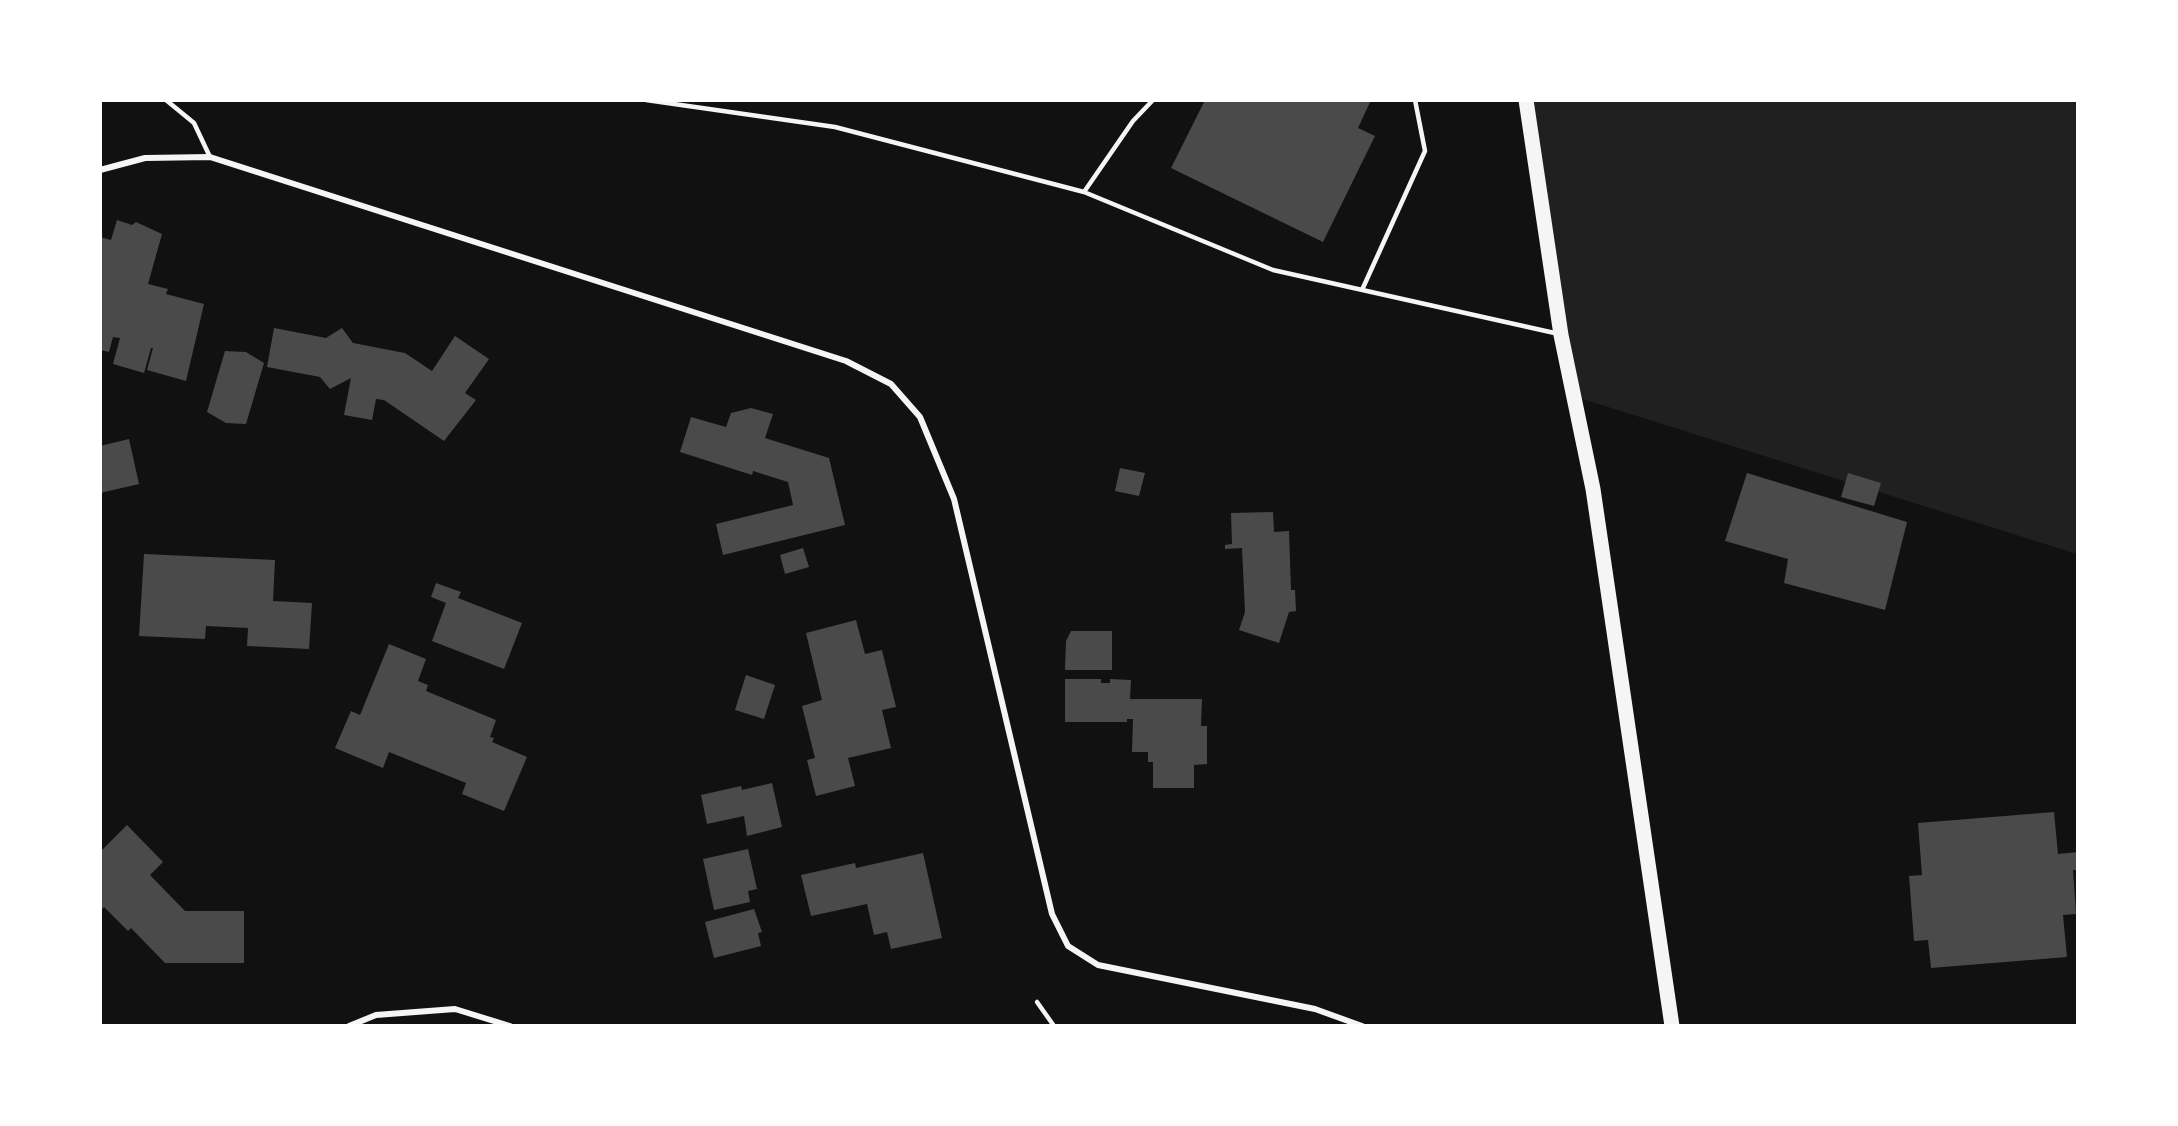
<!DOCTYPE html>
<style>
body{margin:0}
#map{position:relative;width:2178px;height:1126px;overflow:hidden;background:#111;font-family:Quicksand,sans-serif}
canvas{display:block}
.frame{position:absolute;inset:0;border:102px solid #fff;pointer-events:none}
</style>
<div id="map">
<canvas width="2178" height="1126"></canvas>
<div class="frame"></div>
</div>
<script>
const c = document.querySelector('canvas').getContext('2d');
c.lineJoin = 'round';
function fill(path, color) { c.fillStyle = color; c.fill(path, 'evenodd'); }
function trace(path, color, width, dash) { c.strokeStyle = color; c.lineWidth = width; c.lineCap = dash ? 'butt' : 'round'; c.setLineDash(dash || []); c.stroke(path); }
const green = new Path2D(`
 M 1528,101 L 2077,101 L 2077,554 L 1573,396 Z`);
const building = new Path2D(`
 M 1205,100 L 1371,100 L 1358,128 L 1375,136 L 1323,242 L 1171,168 Z
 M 117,220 L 132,225 L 136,222 L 162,234 L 148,284 L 168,289 L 166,294 L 204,304 L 186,381 L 147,370 L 153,348 L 151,348 L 144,373 L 113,364 L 120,338 L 113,337 L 109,352 L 100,350 L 100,237 L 111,240 Z
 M 274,328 L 326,338 L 342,328 L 353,343 L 405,353 L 432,371 L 455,336 L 489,359 L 465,393 L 476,400 L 444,441 L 384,400 L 376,399 L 372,420 L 344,415 L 351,378 L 330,389 L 320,377 L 267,367 Z
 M 225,351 L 246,352 L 264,363 L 246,424 L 226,423 L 207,412 Z
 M 751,408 L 773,414 L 765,438 L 829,458 L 845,525 L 723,555 L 716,524 L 793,505 L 788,482 L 753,471 L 752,475 L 680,452 L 691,417 L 726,427 L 731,413 Z
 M 129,439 L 139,484 L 100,493 L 100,446 Z
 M 1120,468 L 1145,473 L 1139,496 L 1115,491 Z
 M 1747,473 L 1907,522 L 1885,610 L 1784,583 L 1788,559 L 1725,541 Z
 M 1848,473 L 1881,483 L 1874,506 L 1841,497 Z
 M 1273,512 L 1274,532 L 1289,531 L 1291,590 L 1295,590 L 1296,611 L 1289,612 L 1279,643 L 1239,630 L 1245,612 L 1242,548 L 1225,549 L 1225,545 L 1232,544 L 1231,513 Z
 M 803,548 L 809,567 L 785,574 L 780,555 Z
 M 144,554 L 275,560 L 273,601 L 312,603 L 309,649 L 247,646 L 248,628 L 206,626 L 205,639 L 139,636 Z
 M 436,583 L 461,592 L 458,598 L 522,623 L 504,669 L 432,641 L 446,603 L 431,597 Z
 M 856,620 L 865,654 L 882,650 L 896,707 L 882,710 L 891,748 L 848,758 L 855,786 L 816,796 L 807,760 L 815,758 L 802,706 L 822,700 L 806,633 Z
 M 1071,631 L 1112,631 L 1112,670 L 1065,670 L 1066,641 Z
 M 389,644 L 426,659 L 418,681 L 428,685 L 426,691 L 496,720 L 490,737 L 494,738 L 492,742 L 527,757 L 504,811 L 462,794 L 466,783 L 389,752 L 383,768 L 335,748 L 351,711 L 360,715 Z
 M 746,675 L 775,685 L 764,719 L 735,710 Z
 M 1065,679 L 1101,679 L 1101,683 L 1110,683 L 1110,679 L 1131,680 L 1130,699 L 1202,699 L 1201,726 L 1207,726 L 1207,764 L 1194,765 L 1194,788 L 1153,788 L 1153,762 L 1148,762 L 1148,752 L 1132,752 L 1133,719 L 1127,719 L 1127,722 L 1065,722 Z
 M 772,783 L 782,827 L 747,836 L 744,816 L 707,824 L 701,795 L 741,786 L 742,790 Z
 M 2054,812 L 2058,854 L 2078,852 L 2078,870 L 2073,870 L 2076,914 L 2063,915 L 2067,957 L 1931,968 L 1928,940 L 1914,941 L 1909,876 L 1922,875 L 1918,823 Z
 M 127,825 L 163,862 L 150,875 L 185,911 L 244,911 L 244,963 L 165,963 L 131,928 L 128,931 L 104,907 L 100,911 L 100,852 Z
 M 748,849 L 757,889 L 748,891 L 750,902 L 714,910 L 703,859 Z
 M 923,853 L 942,938 L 891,949 L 887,932 L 874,935 L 867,904 L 811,916 L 801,875 L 855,863 L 856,868 Z
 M 754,909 L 762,932 L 758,933 L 761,946 L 714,958 L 705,922 Z`);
const service = new Path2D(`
 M 166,100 L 194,123 L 210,157
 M 646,100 L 835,127 L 1084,192 L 1273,270 L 1559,334
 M 1084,192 L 1133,121 L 1153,100
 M 1362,290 L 1425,151 L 1415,100
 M 1037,1002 L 1054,1026`);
const minor = new Path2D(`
 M 100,170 L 145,158 L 210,157 L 846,361 L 891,384 L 920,417 L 954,499 L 1052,914 L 1068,946 L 1098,965 L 1315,1009 L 1362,1026
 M 349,1026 L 376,1015 L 455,1009 L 510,1026`);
const primary = new Path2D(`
 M 1526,100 L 1561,335 L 1593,489 L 1672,1026`);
fill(green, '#202020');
fill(building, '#4a4a4a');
trace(service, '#f5f5f5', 4.5);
trace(minor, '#f5f5f5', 6);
trace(primary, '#f5f5f5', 15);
</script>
